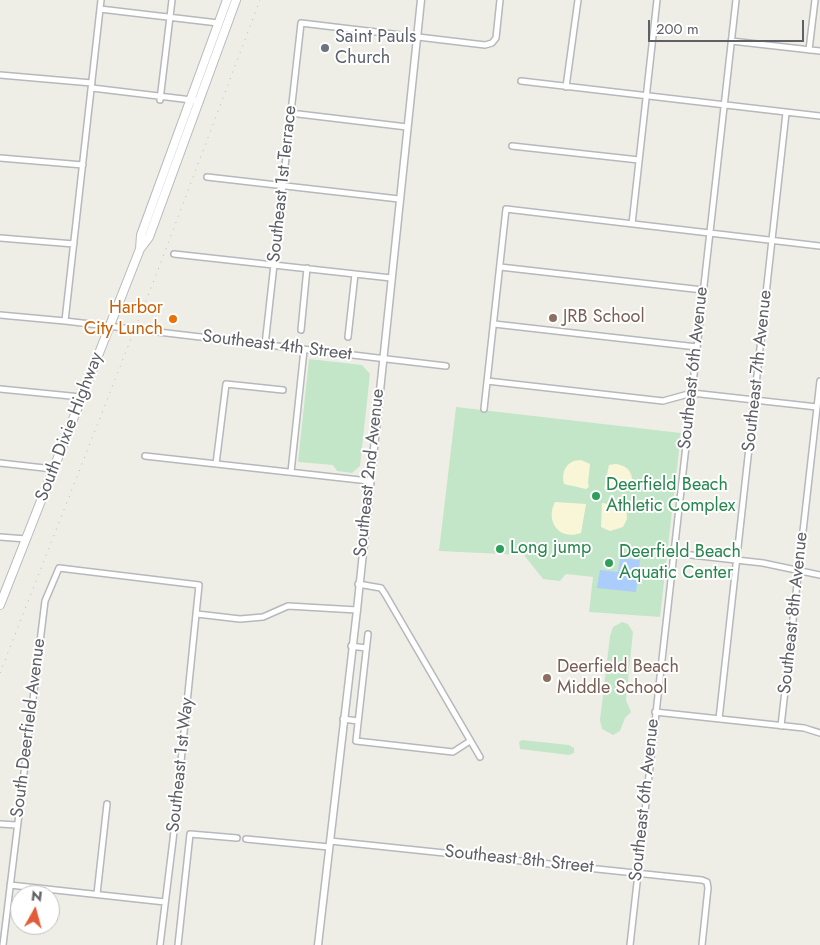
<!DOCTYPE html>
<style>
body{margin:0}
#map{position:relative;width:820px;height:945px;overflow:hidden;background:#efeee6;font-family:Jost,sans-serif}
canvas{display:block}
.north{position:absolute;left:10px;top:885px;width:50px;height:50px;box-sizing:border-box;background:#fff;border:1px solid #bfbfc2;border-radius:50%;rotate:7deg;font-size:14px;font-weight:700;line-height:20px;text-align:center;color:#5e6066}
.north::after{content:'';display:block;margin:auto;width:18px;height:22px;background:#e25c39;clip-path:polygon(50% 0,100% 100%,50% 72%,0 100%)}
.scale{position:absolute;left:648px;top:20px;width:156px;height:22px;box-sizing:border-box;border:2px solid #5e6066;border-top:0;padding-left:6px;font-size:15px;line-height:18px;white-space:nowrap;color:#5e6066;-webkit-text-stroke:4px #fff;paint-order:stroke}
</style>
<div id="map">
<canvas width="820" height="945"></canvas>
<div class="north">N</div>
<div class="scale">200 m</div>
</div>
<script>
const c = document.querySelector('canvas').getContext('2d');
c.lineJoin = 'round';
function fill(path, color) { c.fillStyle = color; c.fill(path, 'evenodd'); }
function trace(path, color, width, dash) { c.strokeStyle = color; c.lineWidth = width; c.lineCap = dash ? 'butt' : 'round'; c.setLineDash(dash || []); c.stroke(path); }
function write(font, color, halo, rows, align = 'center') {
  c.font = font + ' Jost,sans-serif'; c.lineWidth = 4; c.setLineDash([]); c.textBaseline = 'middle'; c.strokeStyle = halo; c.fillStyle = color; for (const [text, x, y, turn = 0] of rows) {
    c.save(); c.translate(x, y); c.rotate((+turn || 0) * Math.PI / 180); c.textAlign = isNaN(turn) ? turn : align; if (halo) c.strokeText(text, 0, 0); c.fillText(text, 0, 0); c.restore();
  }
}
const green = new Path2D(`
 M 309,359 L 362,365 L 370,374 L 360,466 L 352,473 L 337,471 L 333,465 L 298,462 Z
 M 456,407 L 681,433 L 660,617 L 589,612 L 593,577 L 566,574 L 560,581 L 543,579 L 524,555 L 439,551 Z
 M 622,622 L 628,624 L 633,632 L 626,700 L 631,712 L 625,718 L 620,731 L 613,735 L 602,729 L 600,720 L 610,636 L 613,627 Z
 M 522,740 L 569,745 L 574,748 L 574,753 L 569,755 L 520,749 L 519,742 Z`);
const sand = new Path2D(`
 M 581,460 L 590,464 L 588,483 L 589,487 L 586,489 L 564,484 C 561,471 567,460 581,460 Z
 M 615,464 C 630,465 637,478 628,491 L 604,489 L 609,465 Z
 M 555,502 L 586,504 L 581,533 C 559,541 545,521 555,502 Z
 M 602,503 L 626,507 L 627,519 L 623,527 L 610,531 L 601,527 Z`);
const water = new Path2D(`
 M 620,558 L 640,560 L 636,592 L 597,588 L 600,570 L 618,572 Z`);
const minor = new Path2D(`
 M 100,9 L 218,23
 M 731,41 L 820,51
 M 809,50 L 815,0
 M 0,75 L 92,83
 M 521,81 L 820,116
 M 566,87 L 578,0
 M 92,88 L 200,101
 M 160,100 L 172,0
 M 290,113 L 407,127
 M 512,146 L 639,160
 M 0,158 L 83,165
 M 207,177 L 399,199
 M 632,224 L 657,0
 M 0,238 L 74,244
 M 174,254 L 391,278
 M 500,267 L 703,290
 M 0,315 L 65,321 L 446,366
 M 65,321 L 101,0
 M 494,324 L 697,347
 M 301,330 L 307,268
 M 348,337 L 355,274
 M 265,345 L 301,23 L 485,45 L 492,43 L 496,38 L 500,0
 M 487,381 L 663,401 L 692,393 L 817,407
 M 0,389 L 81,397
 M 484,409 L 506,209 L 820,246
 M 145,456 L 369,481
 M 0,463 L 53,469
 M 216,464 L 226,384 L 283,390
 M 291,472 L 304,350
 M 0,537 L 26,539
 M 673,553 L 763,563 L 820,575
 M 358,584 L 381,588 L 385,594 L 480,757
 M 197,614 L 240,619 L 263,617 L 288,606 L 357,610
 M 368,634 L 356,741 L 453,752 L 470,741
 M 351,646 L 366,648
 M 655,712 L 804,728 L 820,733
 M 343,719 L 358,721
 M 719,719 L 786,113
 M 781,726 L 820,381
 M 0,824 L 16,825
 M 246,839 L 329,847
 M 330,841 L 702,880 L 707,882 L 708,888 L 702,945
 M 10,885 L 165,902
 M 97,894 L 107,804
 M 3,945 L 45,601 L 59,568 L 199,585 L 173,840 L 160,945
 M 178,945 L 190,834 L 237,838
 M 630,945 L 736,0`);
const tertiary = new Path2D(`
 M 318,945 L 357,610 L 421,0`);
const secondary = new Path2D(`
 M 140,249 L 149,237 L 236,0
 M 0,605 L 140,249 L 141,235 L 227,0`);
const rail = new Path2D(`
 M 0,673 L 158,270 L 260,0`);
const markers = [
 [325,48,5,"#6b7280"],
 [553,318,5,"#8d6e63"],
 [173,319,5,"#e8710a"],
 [596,496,5,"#2e9e5b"],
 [500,549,5,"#2e9e5b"],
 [609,563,5,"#2e9e5b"],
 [547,678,5,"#8d6e63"]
];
const worshipNames = [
 ["Saint Pauls",335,38],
 ["Church",335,59]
];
const streetNames = [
 ["Southeast 1st Terrace",283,184,-84],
 ["Southeast 4th Street",277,346,7],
 ["Southeast 6th Avenue",694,368,-84],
 ["Southeast 7th Avenue",758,371,-84],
 ["South Dixie Highway",70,427,-69],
 ["Southeast 2nd Avenue",370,473,-84],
 ["Southeast 8th Avenue",794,613,-84],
 ["South Deerfield Avenue",29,728,-83],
 ["Southeast 1st Way",181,765,-84],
 ["Southeast 6th Avenue",645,800,-84],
 ["Southeast 8th Street",519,860,6]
];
const foodNames = [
 ["Harbor",163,309],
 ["City Lunch",163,330]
];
const educationNames = [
 ["JRB School",563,318],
 ["Deerfield Beach",557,668],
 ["Middle School",557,689]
];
const leisureNames = [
 ["Deerfield Beach",606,486],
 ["Athletic Complex",606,507],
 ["Long jump",510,549],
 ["Deerfield Beach",619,553],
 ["Aquatic Center",619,574]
];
fill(green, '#c4e6c8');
fill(sand, '#f9f6d7');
fill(water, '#aacdfb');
trace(minor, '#b6b8bc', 8);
trace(tertiary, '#b6b8bc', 9);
trace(secondary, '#b7b9bf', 10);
trace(minor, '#fff', 5);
trace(tertiary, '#fff', 6);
trace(secondary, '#fff', 8);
trace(rail, '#b6b7b7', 1, [1, 6]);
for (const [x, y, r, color] of markers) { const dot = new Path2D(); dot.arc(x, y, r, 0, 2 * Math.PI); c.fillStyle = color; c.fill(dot); trace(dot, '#fff', 2); }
write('18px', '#5b616d', '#fff', worshipNames, 'left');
write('18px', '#5e6066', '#fff', streetNames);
write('18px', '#c56008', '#fff', foodNames, 'right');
write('18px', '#785e54', '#fff', educationNames, 'left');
write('18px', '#27864d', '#fff', leisureNames, 'left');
</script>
